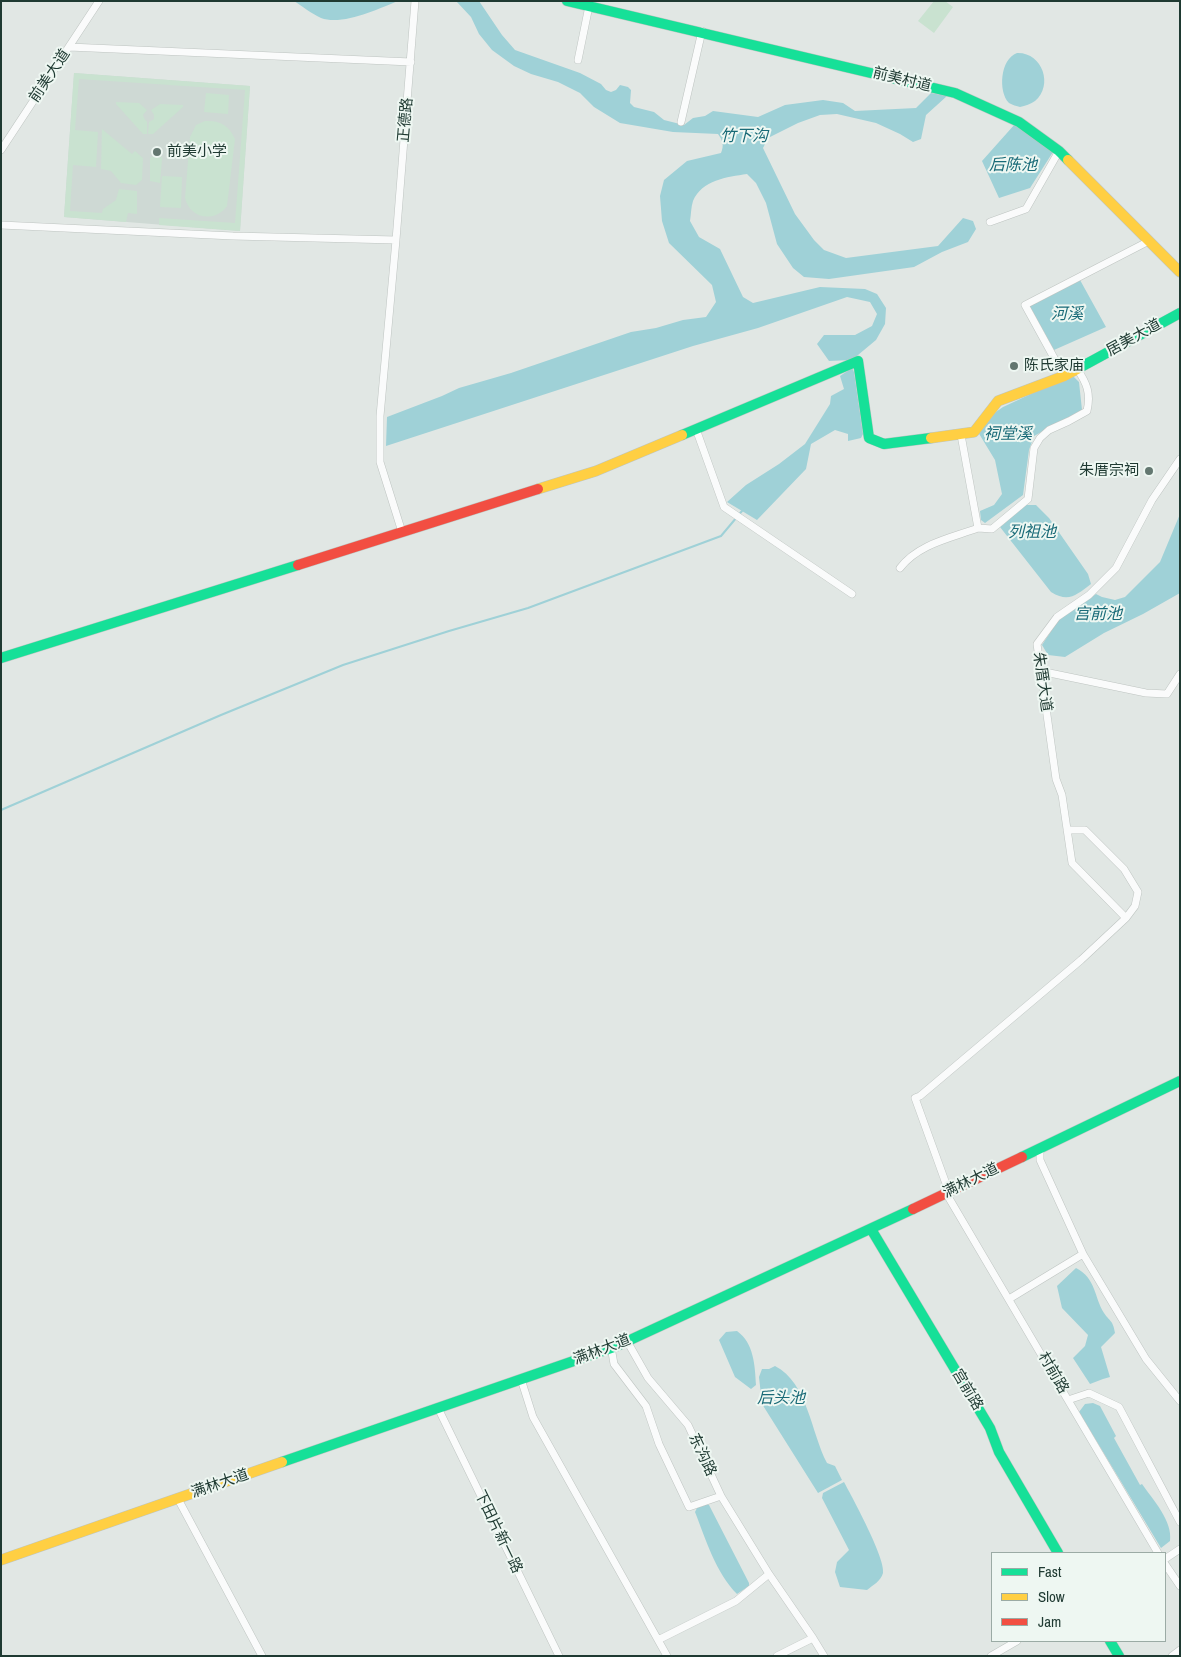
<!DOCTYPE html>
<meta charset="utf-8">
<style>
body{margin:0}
#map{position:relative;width:1181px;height:1657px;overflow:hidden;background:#e1e7e4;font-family:"Archivo Narrow",sans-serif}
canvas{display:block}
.frame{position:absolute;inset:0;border:2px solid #1f3a32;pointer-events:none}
.legend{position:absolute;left:991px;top:1552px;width:175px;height:90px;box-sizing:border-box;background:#eef7f2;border:1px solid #9baba5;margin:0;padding:6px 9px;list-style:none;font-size:15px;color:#1f3a32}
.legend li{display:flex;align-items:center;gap:10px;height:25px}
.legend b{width:25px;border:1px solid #9baba5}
</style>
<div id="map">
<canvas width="1181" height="1657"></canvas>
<div class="frame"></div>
<ul class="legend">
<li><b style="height:6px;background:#16e098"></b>Fast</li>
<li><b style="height:6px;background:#ffcf43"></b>Slow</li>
<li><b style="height:6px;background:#f24e42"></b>Jam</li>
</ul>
</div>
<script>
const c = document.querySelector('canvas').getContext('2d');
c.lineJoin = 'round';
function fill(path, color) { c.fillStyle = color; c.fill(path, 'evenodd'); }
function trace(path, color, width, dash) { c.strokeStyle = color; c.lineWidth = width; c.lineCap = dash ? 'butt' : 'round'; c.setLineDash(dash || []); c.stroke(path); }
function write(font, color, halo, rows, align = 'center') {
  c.font = font + ' "Archivo Narrow","Noto Sans SC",sans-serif'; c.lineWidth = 4; c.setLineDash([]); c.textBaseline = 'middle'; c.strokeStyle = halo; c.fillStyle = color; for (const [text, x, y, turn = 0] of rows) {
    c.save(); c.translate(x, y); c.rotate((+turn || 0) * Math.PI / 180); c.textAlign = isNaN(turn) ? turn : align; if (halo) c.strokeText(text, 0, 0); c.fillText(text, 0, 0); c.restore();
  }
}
const built = new Path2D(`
 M 74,73 L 250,86 L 240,231 L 64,217 Z`);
const green = new Path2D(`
 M 934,1 L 945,1 L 953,7 L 934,33 L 918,21 Z
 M 74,73 L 250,86 L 240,231 L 159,225 L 159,218 L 235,223 L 245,90 L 79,79 L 75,130 L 98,132 L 96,167 L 73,165 L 70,211 L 102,213 L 103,209 L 116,200 L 119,189 L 137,191 L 137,214 L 128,213 L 126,222 L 64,217 Z
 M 206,93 L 229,95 L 228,114 L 204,112 Z
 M 116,102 L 139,103 L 147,110 L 143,115 L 144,118 L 147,122 L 147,134 L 143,134 L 116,104 Z
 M 160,104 L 183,105 L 183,107 L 153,134 L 148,134 L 149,122 L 154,119 L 154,115 L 151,110 Z
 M 205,121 C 219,120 229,125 235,139 L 227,206 C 215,223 190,219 185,198 L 190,137 L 196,125 Z
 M 102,129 L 132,154 L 135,151 L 143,158 L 142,180 L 136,185 L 121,183 L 111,171 L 101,169 Z
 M 160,153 L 162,159 L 160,183 L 150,181 L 150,158 Z
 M 162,176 L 182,177 L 181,208 L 160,207 Z`);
const water = new Path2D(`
 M 294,1 L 398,1 C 378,9 342,26 321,18 C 312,14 302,6 294,1 Z
 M 456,1 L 479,1 L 502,35 L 515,50 L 580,73 L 601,84 L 606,90 L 611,92 L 616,90 L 620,85 L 628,87 L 631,90 L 630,103 L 634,107 L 654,112 L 664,120 L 684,125 L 693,118 L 705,116 L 713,111 L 758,117 L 785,105 L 823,100 L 843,103 L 855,111 L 916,108 L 931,93 L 947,96 L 926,115 L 921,139 L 913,142 L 900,134 L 876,123 L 837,114 L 820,115 L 798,123 L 768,138 L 763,148 L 795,214 L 814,240 L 824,250 L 846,258 L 938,246 L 963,218 L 973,221 L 976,229 L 968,242 L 942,252 L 914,267 L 829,279 L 804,277 L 793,268 L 777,244 L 766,203 L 756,183 L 747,174 C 727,177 702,180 693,201 C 691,207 691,215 690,221 L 699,237 L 720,249 L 743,297 L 753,303 L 820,287 L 865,289 L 877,294 L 886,308 L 885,324 L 876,340 L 852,360 L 829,361 L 817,344 L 824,335 L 855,335 L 872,326 L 877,314 L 870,302 L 847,297 L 758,328 L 693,346 L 386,446 L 387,417 L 442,396 L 459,388 L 511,373 L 631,332 L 656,328 L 683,320 L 706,317 L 716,302 L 712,285 L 669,243 L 662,221 L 660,196 L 664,180 L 687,161 L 721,153 C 724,145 723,141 718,134 L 673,132 L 620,123 L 594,107 L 580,93 L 558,82 L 531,74 L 514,66 L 492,50 L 479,34 L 471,17 Z
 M 1017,53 C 1042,52 1054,85 1035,101 C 1031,104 1025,106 1020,107 C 1017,106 1012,105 1009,103 C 998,92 1000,59 1017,53 Z
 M 1015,124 L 1053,152 L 1030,188 L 999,198 L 982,161 Z
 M 1080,280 L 1106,327 L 1054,350 L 1029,305 Z
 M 852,368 L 854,372 L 863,434 L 861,438 L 848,441 L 848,434 L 835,430 L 811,444 L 806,469 L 757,520 L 727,502 L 746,485 L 779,464 L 805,444 L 830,404 L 831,396 L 844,389 L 840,376 Z
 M 1072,375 L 1079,382 L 1082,410 L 1034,436 L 1029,450 L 1023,495 L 985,523 L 981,520 L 980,511 L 994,505 L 1002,494 L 995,460 L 978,432 L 993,414 L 1003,407 Z
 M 1026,505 L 1036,505 L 1049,518 L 1088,574 L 1091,584 C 1076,595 1069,603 1051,592 L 1000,527 Z
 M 1180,514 L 1180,593 L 1143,614 L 1104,633 L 1065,657 L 1048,655 L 1042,645 L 1059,619 L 1096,594 L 1102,597 L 1115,600 L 1125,597 L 1160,562 Z
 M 1076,1268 C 1096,1278 1094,1297 1104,1313 C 1110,1322 1113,1320 1115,1333 L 1101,1347 L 1110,1377 L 1103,1379 L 1090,1384 L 1073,1358 L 1085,1346 L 1088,1335 L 1062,1308 L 1057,1286 Z
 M 737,1331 C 754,1343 755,1366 756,1385 L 751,1389 L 735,1377 L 719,1340 L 726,1332 Z
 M 775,1366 C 808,1383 811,1433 827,1463 L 835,1466 L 842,1480 L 818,1493 L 762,1404 L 759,1377 L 762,1369 L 769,1369 Z
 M 1093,1403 L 1100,1406 L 1116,1436 L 1114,1438 L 1140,1485 L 1142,1484 C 1153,1500 1173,1521 1170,1541 L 1161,1548 L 1079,1412 L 1085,1404 Z
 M 844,1482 C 852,1497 886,1559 883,1573 C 881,1581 873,1585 867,1590 L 840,1587 L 835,1572 L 837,1562 L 849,1550 L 822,1498 L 823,1493 Z
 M 705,1503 L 709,1505 L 749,1583 L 749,1586 L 737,1594 C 716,1573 706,1540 695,1512 L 697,1508 Z`);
const stream = new Path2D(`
 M 1,810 L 221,715 L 343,665 L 449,631 L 528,608 L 721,536 L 742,511`);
const street = new Path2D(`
 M 69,47 L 411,62
 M 578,60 L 589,6
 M 681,122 L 702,31
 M 1,150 L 99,1
 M 990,222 L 1026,209 L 1059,151
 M 1,225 L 233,236 L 396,240
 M 1064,376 L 1025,305 L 1149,241
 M 696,429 L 724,507 L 852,594
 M 961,435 L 978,528 L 992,529 L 1028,499 L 1034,448 L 1040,438 L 1049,430 L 1069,421 L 1087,411 C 1091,394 1087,383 1077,369
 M 402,532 L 380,462 L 380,416 L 396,240 L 415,1
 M 900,568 C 918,544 951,538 978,528
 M 1040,671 L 1146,693 L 1167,694 L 1180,674
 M 1067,830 L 1085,830 L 1124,869 L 1138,892 L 1135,906 L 1126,918
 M 949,1192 L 915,1098 L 920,1096 L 1081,960 L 1126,918 L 1072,863 L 1062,795 L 1056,779 L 1037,644 L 1057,617 L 1089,595 L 1116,568 L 1152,500 L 1180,459
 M 946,1193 L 1158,1553
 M 1083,1254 L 1146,1359 L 1180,1401
 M 1009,1299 L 1083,1254 L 1040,1160 L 1040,1148
 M 627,1341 L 648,1378 L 688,1425 L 721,1496 L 769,1574 L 813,1638 L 777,1656
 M 611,1347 L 614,1364 L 646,1406 L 659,1444 L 689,1507 L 721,1496
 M 521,1379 L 533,1417 L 667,1656
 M 1068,1400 L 1089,1393 L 1119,1407 L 1180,1522
 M 438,1408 L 559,1656
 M 178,1499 L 262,1656
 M 1165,1559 L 1180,1549
 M 1165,1564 L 1180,1586
 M 813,1638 L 824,1656
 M 658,1640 L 736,1601 L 769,1574
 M 991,1656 L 1017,1641
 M 1172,1656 L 1180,1650`);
const fast = new Path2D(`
 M 567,1 L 955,93 L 1019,122 L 1059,151 L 1068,160
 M 1079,368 L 1180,313
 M 682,435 L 858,361 L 869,438 L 884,444 L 931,438
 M 1,658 L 298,565
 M 1022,1157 L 1180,1081
 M 871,1229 L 990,1428 L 999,1452 L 1058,1553
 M 282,1462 L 617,1346 L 913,1209
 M 1110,1641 L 1119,1656`);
const slow = new Path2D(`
 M 1068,160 L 1180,272
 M 931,438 L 974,432 L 998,401 L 1064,376 L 1079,368
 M 538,489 L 596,471 L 682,435
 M 1,1560 L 282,1462`);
const jam = new Path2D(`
 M 298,565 L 538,489
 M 913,1209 L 1022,1157`);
const markers = [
 [157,152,5,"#637770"],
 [1014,366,5,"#637770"],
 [1149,471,5,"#637770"]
];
const streetNames = [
 ["前美大道",50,76,-56],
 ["前美村道",902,80,14],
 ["正德路",406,120,-85],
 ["居美大道",1134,338,-29],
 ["朱厝大道",1042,682,82],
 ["满林大道",971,1181,-26],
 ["满林大道",602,1350,-21],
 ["村前路",1053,1373,60],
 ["宫前路",967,1390,59],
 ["东沟路",702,1455,65],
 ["满林大道",220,1484,-19],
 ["下田片新一路",498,1532,64]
];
const poiNames = [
 ["前美小学",167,152],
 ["陈氏家庙",1024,366],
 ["朱厝宗祠",1139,471,"right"]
];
const waterNames = [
 ["竹下沟",744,137],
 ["后陈池",1013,166],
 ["河溪",1067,315],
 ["祠堂溪",1008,435],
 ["列祖池",1032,533],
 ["宫前池",1098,615],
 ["后头池",781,1399]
];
fill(built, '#ced9d4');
fill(green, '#c9e2d0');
fill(water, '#9fd1d7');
trace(stream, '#9fd1d7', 2);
trace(street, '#bec4c1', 8);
trace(fast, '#bdc5c1', 11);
trace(slow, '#bdc5c1', 11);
trace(jam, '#bdc5c1', 11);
trace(street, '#fafbfb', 7);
trace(fast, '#16e098', 10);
trace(slow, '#ffcf43', 10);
trace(jam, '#f24e42', 10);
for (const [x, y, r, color] of markers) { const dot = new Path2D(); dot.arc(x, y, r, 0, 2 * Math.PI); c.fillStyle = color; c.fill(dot); trace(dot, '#eef7f2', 2); }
write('15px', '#1f3a32', '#eef7f2', streetNames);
write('15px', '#1f3a32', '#eef7f2', poiNames, 'left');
write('italic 16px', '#186a77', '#eef7f2', waterNames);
</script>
